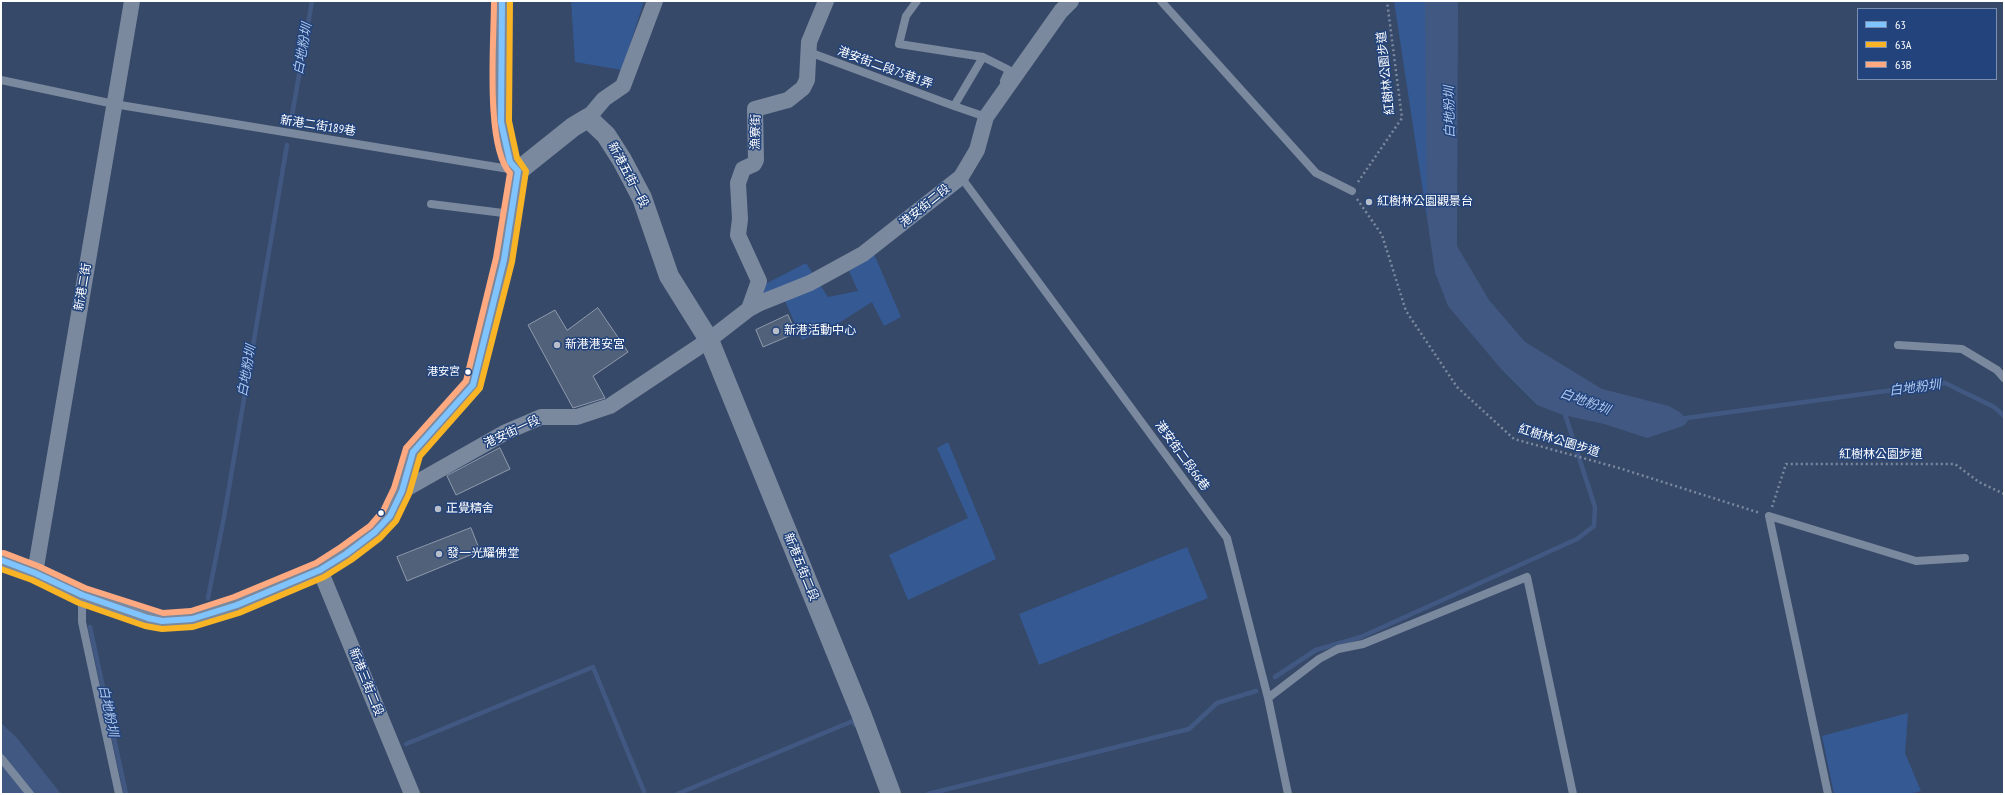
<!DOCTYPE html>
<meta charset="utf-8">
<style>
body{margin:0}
#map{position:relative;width:2005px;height:795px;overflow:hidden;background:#364968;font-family:"PT Sans Narrow",sans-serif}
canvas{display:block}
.frame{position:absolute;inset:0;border:2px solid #fff;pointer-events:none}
.legend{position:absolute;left:1857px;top:8px;width:140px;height:72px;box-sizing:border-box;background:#22437c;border:1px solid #7a8eb0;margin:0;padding:5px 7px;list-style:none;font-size:12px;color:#fff}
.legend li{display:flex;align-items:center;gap:8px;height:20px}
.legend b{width:20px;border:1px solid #7a8eb0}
</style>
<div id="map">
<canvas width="2005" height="795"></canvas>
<div class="frame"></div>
<ul class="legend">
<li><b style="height:5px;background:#80c4ff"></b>63</li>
<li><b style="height:5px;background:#f9b426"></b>63A</li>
<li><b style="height:5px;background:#ffa980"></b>63B</li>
</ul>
</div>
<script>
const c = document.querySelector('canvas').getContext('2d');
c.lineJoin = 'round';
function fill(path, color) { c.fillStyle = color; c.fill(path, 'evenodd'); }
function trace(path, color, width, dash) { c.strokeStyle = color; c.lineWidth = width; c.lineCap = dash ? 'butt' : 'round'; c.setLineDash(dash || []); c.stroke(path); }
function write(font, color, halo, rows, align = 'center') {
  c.font = font + ' "PT Sans Narrow","Noto Sans TC",sans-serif'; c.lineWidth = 3; c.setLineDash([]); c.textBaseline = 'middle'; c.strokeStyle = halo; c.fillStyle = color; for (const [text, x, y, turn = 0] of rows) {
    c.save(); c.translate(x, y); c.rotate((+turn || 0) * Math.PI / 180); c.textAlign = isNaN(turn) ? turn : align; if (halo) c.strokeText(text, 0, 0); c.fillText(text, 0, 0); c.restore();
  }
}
const green = new Path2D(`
 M 571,1 L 644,1 L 622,70 L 575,62 Z
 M 1394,1 L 1438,1 L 1427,218 Z
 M 874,254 L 901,317 L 884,326 L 872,302 L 834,326 L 802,340 L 782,294 L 748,293 L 806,263 L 828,297 L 858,291 L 849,271 Z
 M 948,442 L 996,559 L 908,600 L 889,555 L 968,518 L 937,448 Z
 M 1187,547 L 1208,598 L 1039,665 L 1019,614 Z
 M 1908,713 L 1905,753 L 1921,791 L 1909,794 L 1834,794 L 1822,736 Z`);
const water = new Path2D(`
 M 1425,1 L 1458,1 L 1457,246 L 1489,300 L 1525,342 L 1602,389 L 1669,406 L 1681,413 L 1688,421 L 1683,426 L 1647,438 L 1604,424 L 1563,415 L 1537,405 L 1502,370 L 1448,306 L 1435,272 L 1427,218 Z
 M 1,723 L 17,738 L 61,794 L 34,794 L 1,754 Z
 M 1,761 L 27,794 L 1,794 Z`);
const stream = new Path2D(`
 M 291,121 L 312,1
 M 1679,419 L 1945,383 L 1994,407 L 2004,416
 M 208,598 L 224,517 L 287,145
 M 90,627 L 126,794
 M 1275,677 L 1316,650 L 1361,637 L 1577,539 L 1594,526 L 1595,507 L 1564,411
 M 406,744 L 593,667 L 645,794
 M 677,794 L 853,721 L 855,725
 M 928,794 L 1189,729 L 1217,703 L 1256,691`);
const building = new Path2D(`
 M 598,308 L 628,352 L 593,376 L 605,398 L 573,408 L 528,325 L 555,310 L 567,330 Z
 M 788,315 L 796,333 L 763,347 L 756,330 Z
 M 500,448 L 510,469 L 456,495 L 447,476 Z
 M 471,528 L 480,551 L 407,581 L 397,557 Z`);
const path = new Path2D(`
 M 1358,182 L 1402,118 L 1387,1
 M 1357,199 L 1382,235 L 1406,311 L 1457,387 L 1514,439 L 1619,468 L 1760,513
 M 1772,507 L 1786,464 L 1955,464 L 1979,482 L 2004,494`);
const service = new Path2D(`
 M 917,1 L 906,16 L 899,44 L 983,57 L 1009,70 L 1004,81
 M 1161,1 L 1316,173 L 1352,191
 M 809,52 L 954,106 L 983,57
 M 1,80 L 114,104 L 515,170
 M 954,106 L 986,117
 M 961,177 L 1227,538 L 1268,698 L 1288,794
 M 431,204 L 511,214
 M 1898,345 L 1962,349 L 1997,370 L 2004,378
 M 82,596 L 82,622 L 119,794
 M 1268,698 L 1319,659 L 1338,649 L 1363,644 L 1527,577 L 1573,794
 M 1,758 L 30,794
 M 1828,794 L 1769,516 L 1916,561 L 1965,558`);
const minor = new Path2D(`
 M 502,1 L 501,122 L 510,162 L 518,171
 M 588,118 L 604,99 L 623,86 L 655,1
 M 749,309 L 759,281 L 738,235 L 740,219 L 738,183 L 743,169 L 754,164 L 756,160 L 755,109 L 788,100 L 803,88 L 807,80 L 809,42 L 826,1
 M 402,491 L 506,432 L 541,417 L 577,417 L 610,406 L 709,340 L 749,309 L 760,303 L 810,283 L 863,254 L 961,177 L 977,150 L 986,117 L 1061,11 L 1071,1
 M 320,570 L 412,794
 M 35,573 L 132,1`);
const tertiary = new Path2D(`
 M 1,560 L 35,573 L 82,595 L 148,618 L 162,621 L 176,620 L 192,619 L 237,605 L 320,570 L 346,554 L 375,532 L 390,516 L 402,491 L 413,452 L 473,385 L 504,260 L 518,171 L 573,127 L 588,118 L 606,135 L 622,160 L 642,198 L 669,276 L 709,340 L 862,716 L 891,794`);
const bus1 = new Path2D(`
 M 1,560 L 35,573 L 82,595 L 148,618 L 162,621 L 192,619 L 237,605 L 320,570 L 346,554 L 375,532 L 390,516 L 402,491 L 413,452 L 473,385 L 504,260 L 518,171 L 510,162 L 501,122 L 502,1`);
const bus2 = new Path2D(`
 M 1,569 L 32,580 L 79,603 L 145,626 L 162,629 L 193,627 L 239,613 L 324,577 L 351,560 L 380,538 L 396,521 L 409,494 L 420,456 L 480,388 L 512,262 L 526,171 L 517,158 L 509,121 L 510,1`);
const bus3 = new Path2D(`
 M 4,553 L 38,566 L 85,588 L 163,613 L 191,611 L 234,597 L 316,563 L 341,547 L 370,526 L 383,511 L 394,488 L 406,448 L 466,381 L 496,258 L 510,173 C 485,146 494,40 494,1`);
const markers = [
 [1369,202,4,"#b9bfca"],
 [776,331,4,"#b9bfca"],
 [557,345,4,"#b9bfca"],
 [468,372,3.5,"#fff"],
 [438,509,4,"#b9bfca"],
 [381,513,3.5,"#fff"],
 [439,554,4,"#b9bfca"]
];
const busNames = [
 ["港安宮",460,372]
];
const streetNames = [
 ["港安街二段75巷1弄",885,68,20],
 ["紅樹林公園步道",1386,73,-96],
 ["新港二街189巷",318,126,9],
 ["漁寮街",756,132,-89],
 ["新港五街一段",628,175,62],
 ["港安街二段",925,206,-39],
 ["新港二街",83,287,-80],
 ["港安街一段",512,432,-25],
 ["紅樹林公園步道",1559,441,17],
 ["紅樹林公園步道",1881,455],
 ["港安街二段66巷",1182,456,54],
 ["新港五街二段",801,567,68],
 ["新港三街二段",366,682,68]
];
const poiNames = [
 ["紅樹林公園觀景台",1377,202],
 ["新港活動中心",784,331],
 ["新港港安宮",565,345],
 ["正覺精舍",446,509],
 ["發一光耀佛堂",447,554]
];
const waterNames = [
 ["白地粉圳",303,49,-80],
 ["白地粉圳",1450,112,-91],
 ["白地粉圳",247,371,-80],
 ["白地粉圳",1915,388,-7],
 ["白地粉圳",1585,402,20],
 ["白地粉圳",108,711,78]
];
fill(green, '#355993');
fill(water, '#415982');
trace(stream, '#415982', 4.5);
fill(building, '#52617a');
trace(building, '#8f9aad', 1);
trace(path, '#7b899f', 2.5, [2, 3]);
trace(service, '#7b899f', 8);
trace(minor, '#7b899f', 16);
trace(tertiary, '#7b899f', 20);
trace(bus1, '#80c4ff', 6);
trace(bus2, '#f9b426', 6);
trace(bus3, '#ffa980', 6);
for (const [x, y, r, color] of markers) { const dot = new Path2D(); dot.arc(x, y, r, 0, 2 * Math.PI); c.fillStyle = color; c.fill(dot); trace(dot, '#22437c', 1.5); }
write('11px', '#fff', '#22437c', busNames, 'right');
write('12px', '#fff', '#22437c', streetNames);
write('12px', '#fff', '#22437c', poiNames, 'left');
write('italic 13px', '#b0c8ee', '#22437c', waterNames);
</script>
